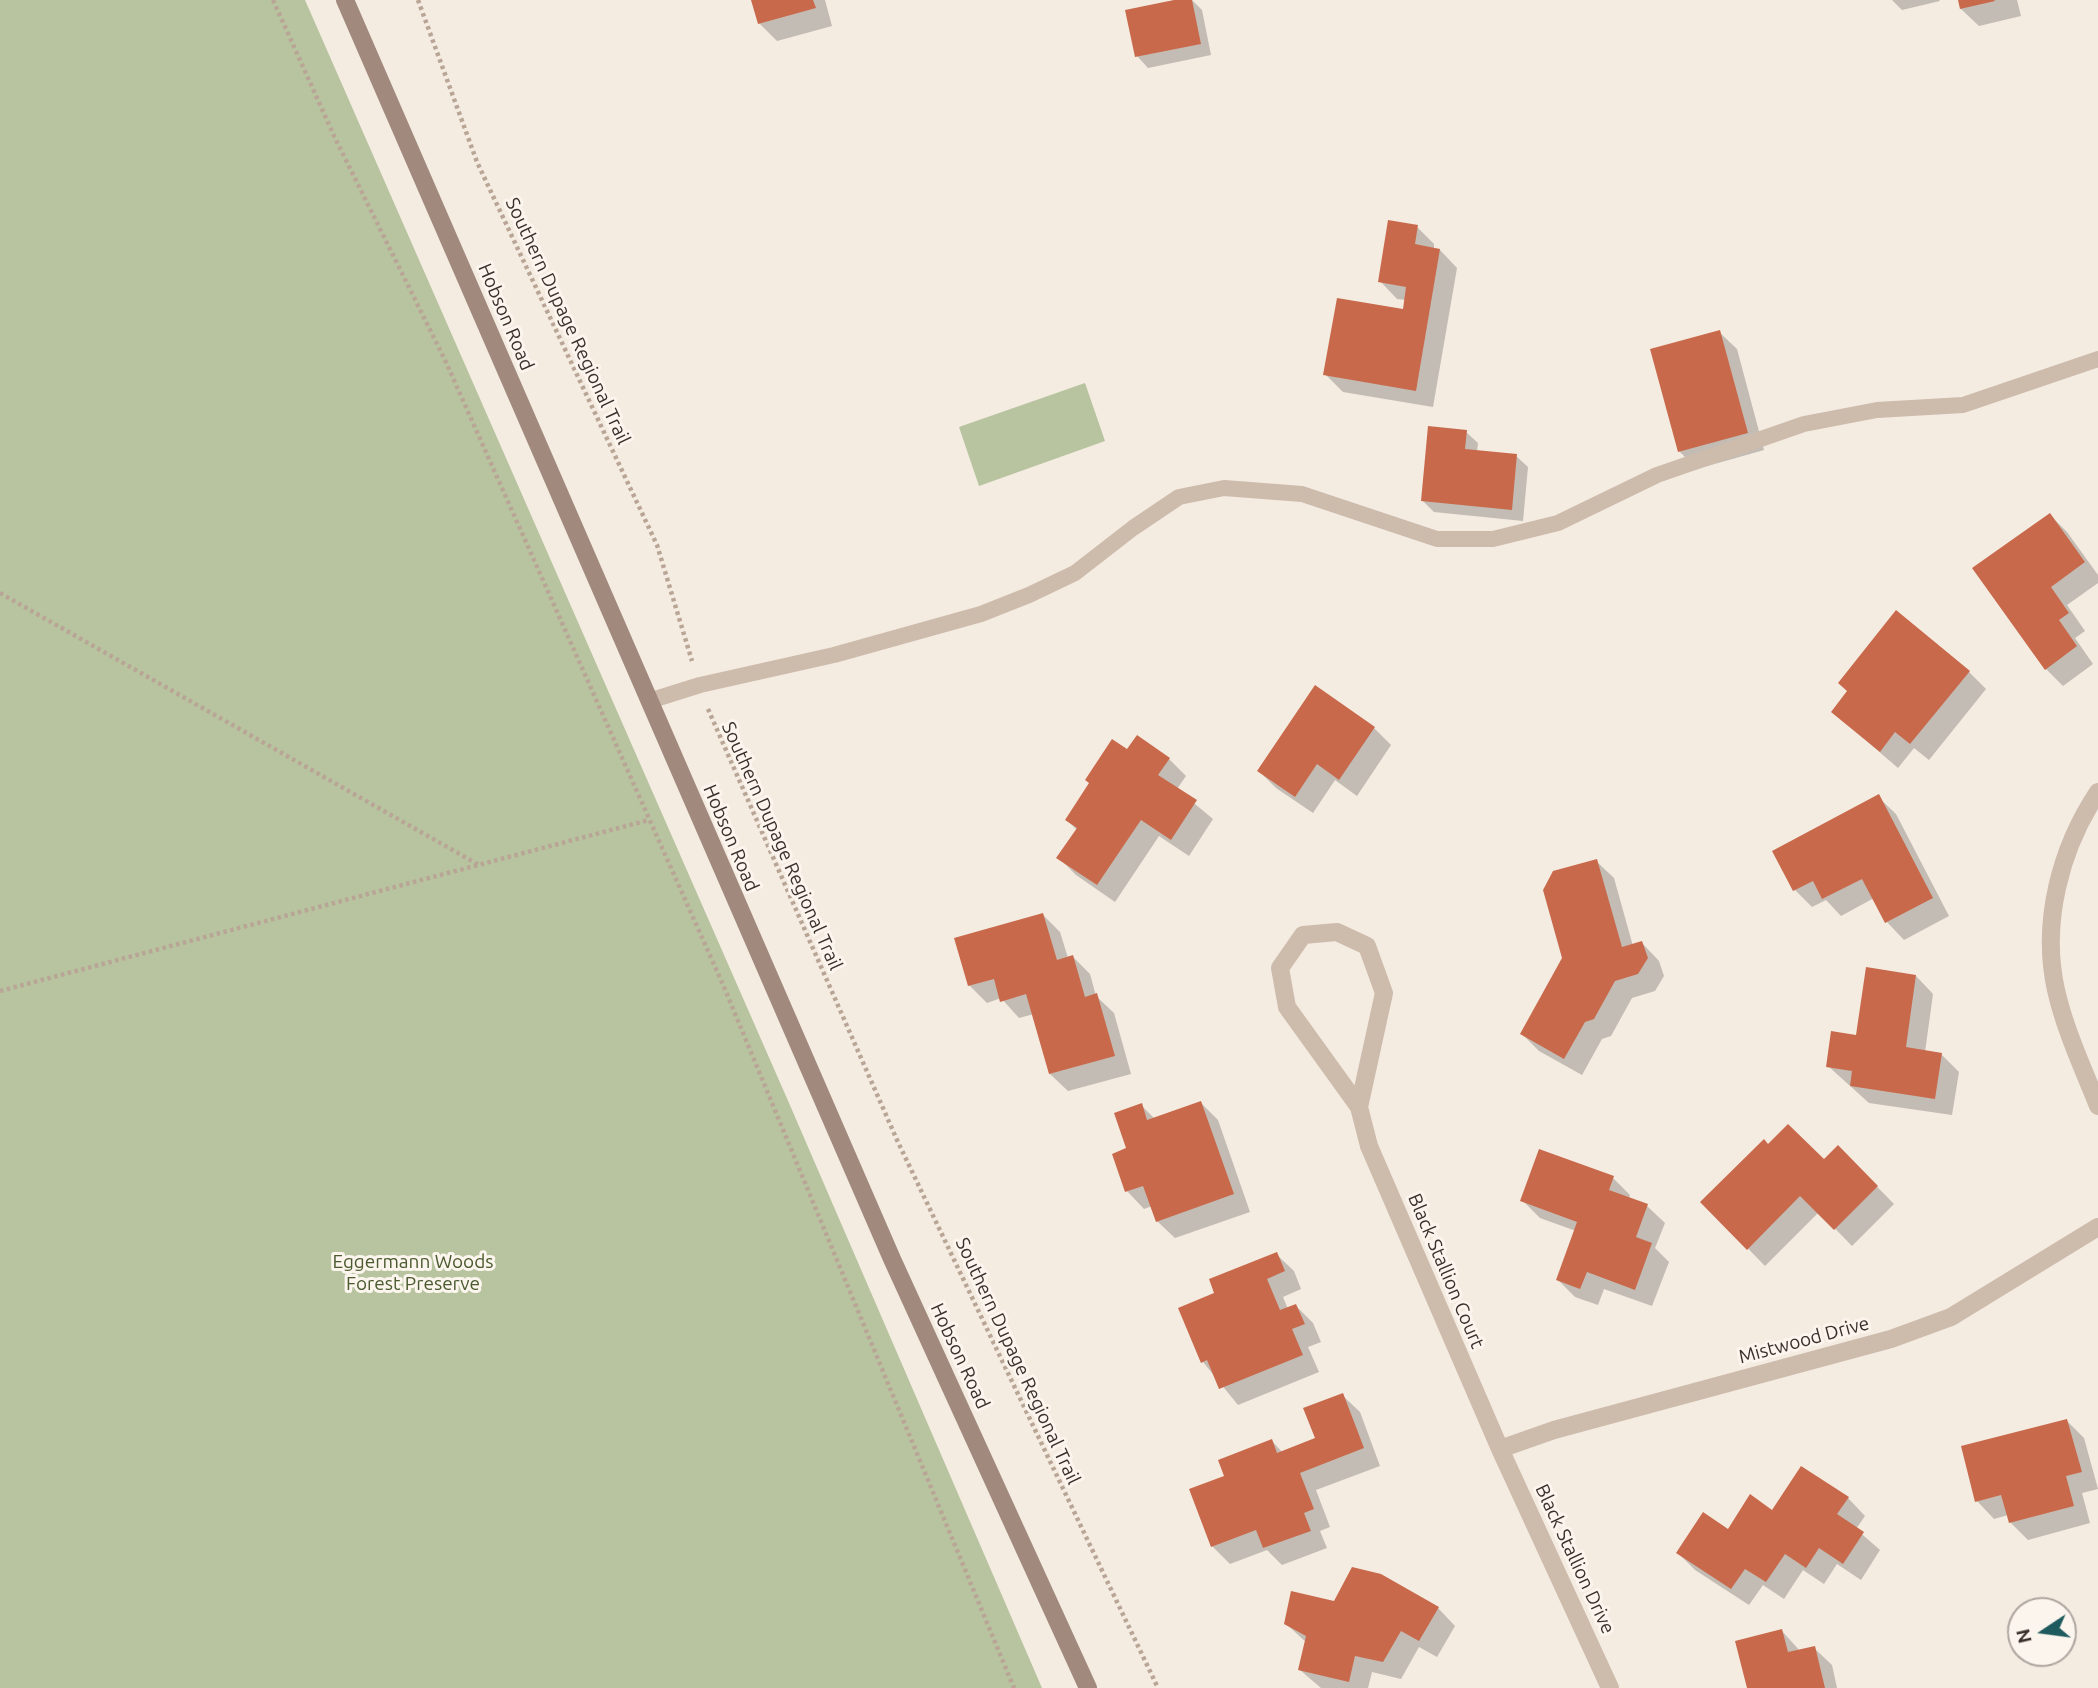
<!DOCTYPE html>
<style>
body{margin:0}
#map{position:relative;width:2098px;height:1688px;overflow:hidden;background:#f4ebe1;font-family:Ubuntu,sans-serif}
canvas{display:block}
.north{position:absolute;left:2007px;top:1597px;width:70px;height:70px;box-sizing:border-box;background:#fbf5ee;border:2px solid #aea6a0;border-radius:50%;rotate:257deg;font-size:19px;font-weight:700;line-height:28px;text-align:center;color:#3b302b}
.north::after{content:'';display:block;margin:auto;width:24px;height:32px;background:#1f5a5e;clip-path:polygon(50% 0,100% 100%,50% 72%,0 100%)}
</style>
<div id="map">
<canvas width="2098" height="1688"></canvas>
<div class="north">N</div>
</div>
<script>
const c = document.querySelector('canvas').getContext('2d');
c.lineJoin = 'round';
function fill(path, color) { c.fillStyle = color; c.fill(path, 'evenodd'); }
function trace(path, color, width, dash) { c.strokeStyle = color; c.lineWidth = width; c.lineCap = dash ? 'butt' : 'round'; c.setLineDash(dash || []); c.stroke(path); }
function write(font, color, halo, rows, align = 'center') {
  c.font = font + ' Ubuntu,sans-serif'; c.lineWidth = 6; c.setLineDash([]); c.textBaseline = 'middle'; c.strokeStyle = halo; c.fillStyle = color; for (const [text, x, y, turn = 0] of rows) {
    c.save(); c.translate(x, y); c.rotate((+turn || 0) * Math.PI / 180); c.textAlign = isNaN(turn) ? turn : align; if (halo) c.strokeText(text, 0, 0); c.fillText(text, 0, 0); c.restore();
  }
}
const green = new Path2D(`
 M 0,0 L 305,0 L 789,1103 L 1042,1688 L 0,1688 Z
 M 1085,383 L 1105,441 L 979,486 L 959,427 Z`);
const shadow = new Path2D(`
 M 753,0 L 825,0 L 832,26 L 777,41 L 759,23 Z
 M 1183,0 L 1192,0 L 1202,10 L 1211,55 L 1148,68 L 1137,56 Z
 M 1892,0 L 1939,0 L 1940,1 L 1902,10 Z
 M 1959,0 L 2017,0 L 2021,16 L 1979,26 L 1961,9 Z
 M 1417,227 L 1434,244 L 1434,249 L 1440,250 L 1457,268 L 1433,407 L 1343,392 L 1325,374 L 1404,311 L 1406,300 L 1397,299 L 1380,281 Z
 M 1719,332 L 1737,349 L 1764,450 L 1697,469 L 1680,452 L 1652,350 Z
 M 1466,432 L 1478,443 L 1477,452 L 1516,456 L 1528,467 L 1523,521 L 1434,512 L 1423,501 Z
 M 2050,515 L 2067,532 L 2098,575 L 2098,583 L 2067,605 L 2085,631 L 2075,638 L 2093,664 L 2063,686 L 2046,669 Z
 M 1969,672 L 1986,689 L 1929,760 L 1914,748 L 1898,768 L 1833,712 Z
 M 1374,728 L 1391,745 L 1357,796 L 1335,780 L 1313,813 L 1276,788 L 1259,771 Z
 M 1127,751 L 1169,759 L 1186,776 L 1177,789 L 1213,819 L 1189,856 L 1159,836 L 1115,902 L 1076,875 L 1059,858 L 1077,830 L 1067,820 Z
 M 1878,797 L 1896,814 L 1949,916 L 1904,940 L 1887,922 L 1874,898 L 1841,916 L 1826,900 L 1812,907 L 1795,890 Z
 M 1596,861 L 1614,878 L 1633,946 L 1642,943 L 1659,961 L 1664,976 L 1655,991 L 1632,998 L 1611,1036 L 1602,1039 L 1582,1075 L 1539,1051 L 1522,1034 L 1564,958 Z
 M 1043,915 L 1060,932 L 1068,958 L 1073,957 L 1090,974 L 1096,996 L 1114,1013 L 1131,1074 L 1068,1091 L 1050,1074 L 1034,1014 L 1019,1018 L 1001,998 L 987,1003 L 969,985 Z
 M 1916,976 L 1933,994 L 1925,1052 L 1941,1054 L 1959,1072 L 1952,1115 L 1869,1103 L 1828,1066 Z
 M 1201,1103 L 1218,1120 L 1250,1212 L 1175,1238 L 1157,1221 L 1152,1206 L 1144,1209 L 1127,1191 L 1128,1149 L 1141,1105 L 1155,1119 Z
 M 1838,1147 L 1894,1204 L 1852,1246 L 1819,1212 L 1765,1266 L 1703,1202 L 1824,1161 Z
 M 1613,1178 L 1630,1195 L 1629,1199 L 1647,1206 L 1665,1223 L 1655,1248 L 1669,1262 L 1652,1306 L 1604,1289 L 1598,1305 L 1575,1297 L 1558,1280 L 1576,1231 L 1540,1218 L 1522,1200 Z
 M 1276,1254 L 1294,1271 L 1301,1289 L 1283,1297 L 1288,1309 L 1296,1306 L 1313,1323 L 1321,1342 L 1308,1347 L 1319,1372 L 1238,1405 L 1203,1362 L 1217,1294 Z
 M 1342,1395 L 1360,1412 L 1380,1466 L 1316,1490 L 1330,1527 L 1320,1531 L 1327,1548 L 1282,1565 L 1267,1550 L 1230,1564 L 1212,1546 L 1227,1477 L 1272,1441 L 1283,1453 L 1317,1439 Z
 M 2067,1421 L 2084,1438 L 2098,1489 L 2082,1493 L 2090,1523 L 2028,1540 L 2010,1522 L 2008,1515 L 1994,1519 L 1977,1501 Z
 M 1848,1498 L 1865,1516 L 1856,1529 L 1880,1550 L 1861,1580 L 1837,1564 L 1824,1584 L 1803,1570 L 1784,1599 L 1763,1585 L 1749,1605 L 1695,1570 L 1678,1553 L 1773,1512 Z
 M 1335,1603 L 1438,1608 L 1455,1626 L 1437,1657 L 1419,1647 L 1401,1679 L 1372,1672 L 1368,1688 L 1321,1688 L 1300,1670 L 1306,1642 L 1285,1623 Z
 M 1782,1631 L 1800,1651 L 1814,1648 L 1832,1665 L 1837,1688 L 1749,1688 Z`);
const building = new Path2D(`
 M 751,0 L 813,0 L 816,8 L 758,24 Z
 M 1174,0 L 1192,0 L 1201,44 L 1135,57 L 1125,10 Z
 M 1958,0 L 1994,0 L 1995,1 L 1960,9 Z
 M 1388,220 L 1418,225 L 1415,244 L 1440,249 L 1416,391 L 1323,375 L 1337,298 L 1403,309 L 1406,287 L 1378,282 Z
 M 1720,330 L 1748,433 L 1678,452 L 1650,349 Z
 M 1428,426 L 1467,430 L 1465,449 L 1517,454 L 1512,510 L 1421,501 Z
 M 2050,513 L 2085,562 L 2051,587 L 2069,613 L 2059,620 L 2077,646 L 2045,670 L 1972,568 Z
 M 1896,610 L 1970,671 L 1910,744 L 1895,732 L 1880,752 L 1831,712 L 1847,691 L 1838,683 Z
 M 1315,685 L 1375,727 L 1339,780 L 1317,764 L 1295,797 L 1257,771 Z
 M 1137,735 L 1170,758 L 1158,775 L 1197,800 L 1171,840 L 1141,820 L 1097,885 L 1056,858 L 1077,828 L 1065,820 L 1089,783 L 1085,780 L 1112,739 L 1127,749 Z
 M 1879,794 L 1933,898 L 1885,923 L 1862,879 L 1822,899 L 1813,881 L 1793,891 L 1772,851 Z
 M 1597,859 L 1622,947 L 1642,941 L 1648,958 L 1638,974 L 1615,981 L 1594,1019 L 1585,1022 L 1564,1059 L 1520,1034 L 1562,958 L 1543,890 L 1553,871 Z
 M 1043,913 L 1057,960 L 1073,955 L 1085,997 L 1097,993 L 1115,1056 L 1049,1074 L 1026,994 L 1000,1002 L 994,979 L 968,986 L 954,938 Z
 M 1866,967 L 1916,975 L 1906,1047 L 1942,1053 L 1935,1099 L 1850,1086 L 1852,1071 L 1826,1067 L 1831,1031 L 1856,1035 Z
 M 1201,1101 L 1234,1194 L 1156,1222 L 1143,1186 L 1125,1192 L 1112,1154 L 1126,1148 L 1114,1113 L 1142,1103 L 1147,1120 Z
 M 1788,1124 L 1824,1159 L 1838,1145 L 1878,1186 L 1834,1230 L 1800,1196 L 1747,1250 L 1700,1202 L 1764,1139 L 1768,1144 Z
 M 1539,1149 L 1614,1176 L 1609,1190 L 1648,1204 L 1636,1237 L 1652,1243 L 1635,1290 L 1587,1272 L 1580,1289 L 1556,1280 L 1577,1222 L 1520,1201 Z
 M 1277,1252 L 1285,1271 L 1267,1279 L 1280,1310 L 1296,1304 L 1305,1324 L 1292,1329 L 1303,1355 L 1219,1389 L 1207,1360 L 1201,1363 L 1178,1308 L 1214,1293 L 1209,1279 Z
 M 1343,1393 L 1364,1448 L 1300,1473 L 1314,1509 L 1304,1513 L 1311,1531 L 1263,1548 L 1256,1530 L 1211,1547 L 1189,1489 L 1224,1476 L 1218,1460 L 1272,1439 L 1277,1453 L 1315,1438 L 1303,1408 Z
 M 2067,1419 L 2082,1472 L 2066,1476 L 2074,1506 L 2009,1523 L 2001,1495 L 1975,1502 L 1961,1446 Z
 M 1801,1466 L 1849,1497 L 1837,1514 L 1864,1532 L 1843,1564 L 1819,1548 L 1806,1568 L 1785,1554 L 1766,1582 L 1745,1569 L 1731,1589 L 1676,1553 L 1703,1512 L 1728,1529 L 1750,1494 L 1772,1510 Z
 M 1352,1567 L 1381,1574 L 1439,1607 L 1419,1641 L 1401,1631 L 1383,1662 L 1355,1656 L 1349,1682 L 1298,1670 L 1306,1636 L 1284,1624 L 1291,1591 L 1334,1601 Z
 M 1782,1629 L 1788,1652 L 1815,1646 L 1825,1688 L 1747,1688 L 1735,1641 Z`);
const path = new Path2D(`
 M 273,0 L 335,138 L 445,360 L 724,987 L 1014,1688
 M 418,0 L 477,162 L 657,545 L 692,661
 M 0,593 L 479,865
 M 708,709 L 897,1140 L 1158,1688
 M 0,991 L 649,820`);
const lane = new Path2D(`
 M 649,701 L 700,685 L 834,655 L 981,614 L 1029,595 L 1075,573 L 1133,528 L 1179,497 L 1224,488 L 1302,494 L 1437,539 L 1493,539 L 1558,523 L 1657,475 L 1804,424 L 1877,410 L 1963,405 L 2098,359`);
const street = new Path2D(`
 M 2098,792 C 2060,849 2041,923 2056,990 C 2065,1030 2083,1068 2098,1106
 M 1337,932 L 1367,946 L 1384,993 L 1359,1107 L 1287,1007 L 1280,968 L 1303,935 Z
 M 1359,1107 L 1369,1146 L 1500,1449 L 1610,1688
 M 1500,1449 L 1554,1430 L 1891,1339 L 1951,1317 L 2098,1227`);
const secondary = new Path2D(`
 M 345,0 L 892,1259 L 1088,1688`);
const streetNames = [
 ["Hobson Road",506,317,67],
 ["Southern Dupage Regional Trail",568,321,65],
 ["Hobson Road",731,838,67],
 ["Southern Dupage Regional Trail",782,846,66],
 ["Black Stallion Court",1446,1271,67],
 ["Mistwood Drive",1804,1340,-15],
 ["Hobson Road",960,1356,65],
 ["Southern Dupage Regional Trail",1018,1361,65],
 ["Black Stallion Drive",1575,1559,65]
];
const parkNames = [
 ["Eggermann Woods",413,1262],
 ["Forest Preserve",413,1284]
];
fill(green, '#b8c4a0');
fill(shadow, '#0003');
fill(building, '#c8694b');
trace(path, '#b9a596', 4.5, [3.5, 3.5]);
trace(lane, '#cdbbac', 16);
trace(street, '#cdbbac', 18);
trace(secondary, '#a18a7d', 18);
write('19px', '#3b302b', '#fbf5ee', streetNames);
write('19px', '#4a5a2e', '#fbf5ee', parkNames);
</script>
